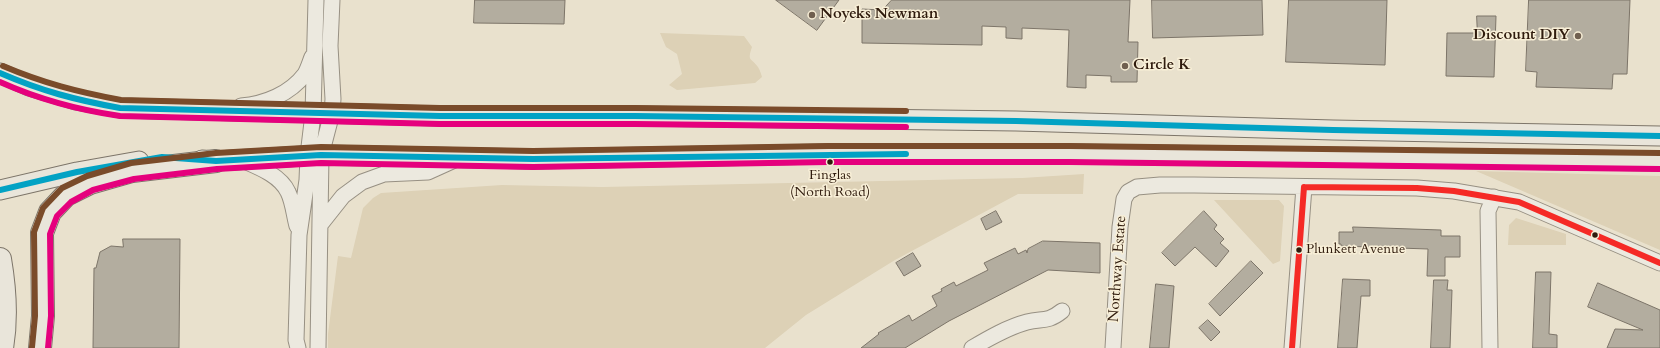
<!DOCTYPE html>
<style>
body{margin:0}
canvas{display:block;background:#e9e1cd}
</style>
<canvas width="1660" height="348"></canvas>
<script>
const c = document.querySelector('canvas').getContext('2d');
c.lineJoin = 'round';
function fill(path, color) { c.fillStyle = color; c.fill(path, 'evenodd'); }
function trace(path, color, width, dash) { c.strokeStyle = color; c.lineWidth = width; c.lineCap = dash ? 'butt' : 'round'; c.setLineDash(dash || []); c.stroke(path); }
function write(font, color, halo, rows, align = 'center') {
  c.font = font + ' Cardo,serif'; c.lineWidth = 3; c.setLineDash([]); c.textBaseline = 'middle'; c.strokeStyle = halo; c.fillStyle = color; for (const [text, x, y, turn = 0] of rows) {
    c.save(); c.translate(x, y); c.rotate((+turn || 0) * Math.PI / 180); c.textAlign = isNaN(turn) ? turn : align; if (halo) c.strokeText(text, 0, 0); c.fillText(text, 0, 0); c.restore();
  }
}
const green = new Path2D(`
 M 660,33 L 744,36 L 752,47 C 747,62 751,57 758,67 C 760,70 761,74 762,77 L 755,83 L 677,90 L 669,85 L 682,74 L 677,54 L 666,47 Z
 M 1476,171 L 1660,176 L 1660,250 Z
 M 1084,174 L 1083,194 L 1018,194 L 895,260 L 806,315 L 765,348 L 328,348 L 328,334 L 338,256 L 351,258 L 363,208 L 373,198 L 381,193 L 502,185 L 602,187 L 1022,178 Z
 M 1214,200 L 1279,200 L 1284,206 L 1280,261 L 1273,264 Z
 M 1516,218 L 1566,234 L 1566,245 L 1508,245 L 1509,225 Z`);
const building = new Path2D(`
 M 475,0 L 565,0 L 564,24 L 474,23 Z
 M 776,0 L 839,0 L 817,30 Z
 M 892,0 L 1130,0 L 1128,42 L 1138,42 L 1137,82 L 1111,82 L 1111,76 L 1086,75 L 1086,88 L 1067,87 L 1069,30 L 1022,28 L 1022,39 L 1006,38 L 1006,27 L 982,26 L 982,45 L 862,43 L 862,9 L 882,10 Z
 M 1152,0 L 1262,0 L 1263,35 L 1153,38 Z
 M 1289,0 L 1387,0 L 1385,65 L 1286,62 Z
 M 1529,0 L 1630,0 L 1627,74 L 1613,74 L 1612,89 L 1536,87 L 1537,72 L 1526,71 Z
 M 1477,16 L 1496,16 L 1494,77 L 1446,76 L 1447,33 L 1477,33 Z
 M 996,211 L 1002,222 L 986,230 L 981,219 Z
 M 1204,211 L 1217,225 L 1214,229 L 1224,239 L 1220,243 L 1229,251 L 1216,267 L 1195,247 L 1175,266 L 1162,253 Z
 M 1353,227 L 1441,230 L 1441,236 L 1460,236 L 1460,257 L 1445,257 L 1445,276 L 1427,276 L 1428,249 L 1341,246 L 1341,244 L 1339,244 L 1339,232 L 1353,232 Z
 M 123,239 L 180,239 L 179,348 L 93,348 L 94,268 L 96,268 L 100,252 L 111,246 L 123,247 Z
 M 1043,241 L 1100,243 L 1100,273 L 1048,270 L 949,321 L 905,348 L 861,348 L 879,334 L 878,333 L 909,315 L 912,321 L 937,306 L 932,296 L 942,291 L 941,289 L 954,282 L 956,286 L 988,270 L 984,263 L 1015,248 L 1018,254 L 1026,250 L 1027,253 L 1028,249 Z
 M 913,253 L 921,266 L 904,276 L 896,263 Z
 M 1251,261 L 1263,273 L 1220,316 L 1209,304 Z
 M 1536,272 L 1551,272 L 1549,334 L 1557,335 L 1557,348 L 1533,348 Z
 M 1343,279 L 1370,280 L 1370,296 L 1361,296 L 1357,348 L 1338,348 Z
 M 1434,280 L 1448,280 L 1447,290 L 1452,290 L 1450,348 L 1431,348 Z
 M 1598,283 L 1660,310 L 1660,348 L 1607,348 L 1615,329 L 1643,330 L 1588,307 Z
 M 1156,284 L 1174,286 L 1169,348 L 1150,348 Z
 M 1208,320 L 1220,332 L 1211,341 L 1199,328 Z`);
const minor = new Path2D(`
 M 241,106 C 265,104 290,94 305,74 C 308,69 310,62 312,57
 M 242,160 C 258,167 280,175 288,192 C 293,202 294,215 297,226
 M 320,225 L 343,196 L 362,182 L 384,174 L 428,172 L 459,158
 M 298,348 L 296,340 L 299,235 L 307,180 L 308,155 L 313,114 L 316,0
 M 318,348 L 321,155 L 332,113 L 333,99 L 330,46 L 332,0
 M 972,348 C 989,338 1008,327 1027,322 C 1042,318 1047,323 1062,311
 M 1113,348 L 1120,227 L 1124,199 L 1128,192 L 1137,187 L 1160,185 L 1194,185 L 1417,188 L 1454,191 L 1519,202 L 1660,263
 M 1292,348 L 1304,187
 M 1490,348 L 1488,211 L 1494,197`);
const major = new Path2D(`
 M 0,73 L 29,86 L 76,100 L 120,108 L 440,116 L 635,116 L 1016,121 L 1333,130 L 1660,136
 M 202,160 L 216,161 L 321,155 L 533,159 L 828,154 L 1069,154 L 1660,161
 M 0,190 L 77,172 L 139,161`);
const highway = new Path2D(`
 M 0,259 C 5,288 7,319 2,348
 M 40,348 L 43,316 L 42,233 L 50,212 L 66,195 L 90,183 L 132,171 L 216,161`);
const bus1 = new Path2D(`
 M 0,73 C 41,91 76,100 120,108 L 440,116 L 635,116 L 1016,121 L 1333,130 L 1660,136
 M 0,190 L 77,172 L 162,157 L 216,161 L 321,155 L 533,159 L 906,154`);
const bus2 = new Path2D(`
 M 0,82 C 38,99 78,110 120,116 L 440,124 L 635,124 L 906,127
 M 48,348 L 51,316 L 50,234 L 57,216 L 71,202 L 93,190 L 134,179 L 217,169 L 321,163 L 533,167 L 828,162 L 1069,162 L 1660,169`);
const bus3 = new Path2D(`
 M 3,66 C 43,83 78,92 121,100 L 440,108 L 635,108 L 906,111
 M 32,347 L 35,316 L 34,232 L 43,208 L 62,188 L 87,176 L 131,163 L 216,153 L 321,147 L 533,151 L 828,146 L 1069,146 L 1660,153`);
const bus4 = new Path2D(`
 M 1304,187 L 1417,188 L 1454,191 L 1519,202 L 1660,263
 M 1292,348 L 1304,187`);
const markers = [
 [812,15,4,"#706050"],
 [1578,36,4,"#706050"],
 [1125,66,4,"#706050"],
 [830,162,3.5,"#2f1b0d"],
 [1595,235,3.5,"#2f1b0d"],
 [1299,250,3.5,"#2f1b0d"]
];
const busNames = [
 ["Finglas",830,176],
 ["(North Road)",830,193],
 ["Plunkett Avenue",1306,250,"left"]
];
const poiNames = [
 ["Noyeks Newman",820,15],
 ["Discount DIY",1570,36,"right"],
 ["Circle K",1133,66]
];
const streetNames = [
 ["Northway Estate",1118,269,-86]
];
fill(green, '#ddd1b6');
fill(building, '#b3ad9f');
trace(building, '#7d7569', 1);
trace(minor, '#979083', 17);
trace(major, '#7d7569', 21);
trace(highway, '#7d7569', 24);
trace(minor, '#ece9df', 15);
trace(major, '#e9e5da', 19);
trace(highway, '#e9e5da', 22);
trace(bus1, '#02a2c4', 6);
trace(bus2, '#e5007d', 6);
trace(bus3, '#7a4b2a', 6);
trace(bus4, '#f52a26', 6);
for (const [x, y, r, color] of markers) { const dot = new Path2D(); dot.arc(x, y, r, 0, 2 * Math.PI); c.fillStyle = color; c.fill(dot); trace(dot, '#f8efd7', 1.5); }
write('14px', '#2f1b0d', '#f8efd7', busNames);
write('bold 15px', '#2f1b0d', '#f8efd7', poiNames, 'left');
write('15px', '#2f1b0d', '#f8efd7', streetNames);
</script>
